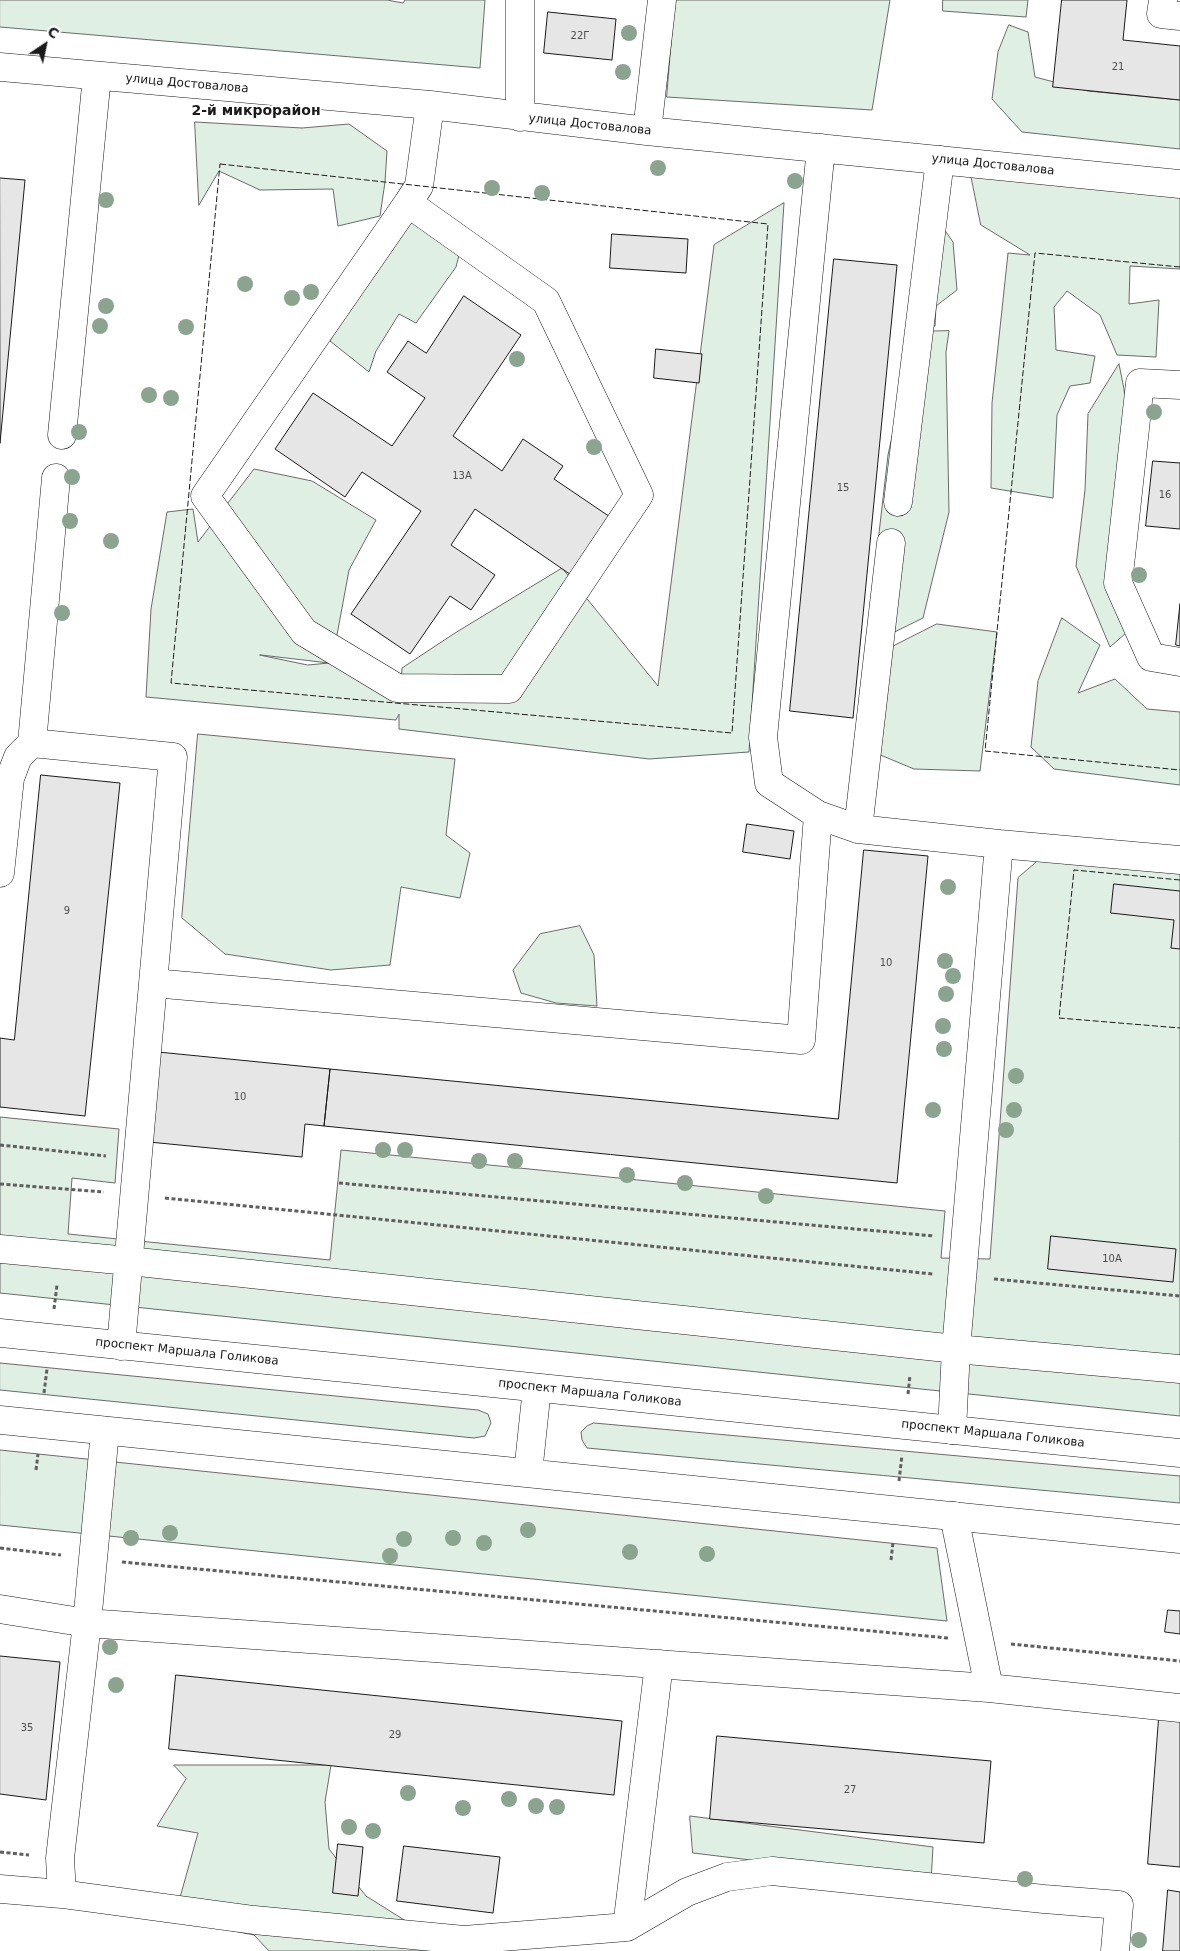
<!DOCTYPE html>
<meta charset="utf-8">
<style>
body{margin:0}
#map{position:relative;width:1180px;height:1951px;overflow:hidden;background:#fff;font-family:"DejaVu Sans",sans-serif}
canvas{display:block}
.north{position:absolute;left:20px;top:20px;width:50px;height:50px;-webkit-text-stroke:4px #fff;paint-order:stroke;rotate:34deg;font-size:14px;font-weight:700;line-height:20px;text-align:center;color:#1a1a1a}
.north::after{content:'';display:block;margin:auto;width:18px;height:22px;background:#1a1a1a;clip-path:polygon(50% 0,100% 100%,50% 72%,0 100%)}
</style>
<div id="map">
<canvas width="1180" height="1951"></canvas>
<div class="north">С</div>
</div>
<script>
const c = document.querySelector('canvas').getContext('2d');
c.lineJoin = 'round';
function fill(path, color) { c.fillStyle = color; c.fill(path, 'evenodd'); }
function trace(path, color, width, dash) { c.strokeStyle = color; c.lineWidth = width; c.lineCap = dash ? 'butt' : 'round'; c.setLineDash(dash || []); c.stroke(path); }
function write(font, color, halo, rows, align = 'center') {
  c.font = font + ' "DejaVu Sans",sans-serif'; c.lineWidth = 4; c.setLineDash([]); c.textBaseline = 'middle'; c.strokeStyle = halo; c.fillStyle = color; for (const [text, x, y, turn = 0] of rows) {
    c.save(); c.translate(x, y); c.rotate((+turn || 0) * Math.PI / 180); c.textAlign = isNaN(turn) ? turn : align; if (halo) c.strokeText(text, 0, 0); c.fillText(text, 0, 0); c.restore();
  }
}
const green = new Path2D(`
 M 0,0 L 387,0 L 403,3 L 405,0 L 485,0 L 480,68 L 0,27 Z
 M 675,0 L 890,0 L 872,110 L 667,97 Z
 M 943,0 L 1028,0 L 1026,17 L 943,11 Z
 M 1009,25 L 1028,32 L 1035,77 L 1088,91 L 1180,100 L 1180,149 L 1022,132 L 992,99 L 998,52 Z
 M 195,122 L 302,128 L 349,124 L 387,151 L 385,182 L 380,216 L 338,226 L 333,189 L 260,190 L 219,171 L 199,205 Z
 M 969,165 L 1180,184 L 1180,269 L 1130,266 L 1129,304 L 1159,300 L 1156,357 L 1117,355 L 1100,315 L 1067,291 L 1054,307 L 1056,350 L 1095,356 L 1090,383 L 1070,386 L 1057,415 L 1053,498 L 991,488 L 992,403 L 1008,253 L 1030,255 L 981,225 Z
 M 423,195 L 462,243 L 456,267 L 416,323 L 399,314 L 376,351 L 369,372 L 330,341 L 379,242 Z
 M 784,203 L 749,752 L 649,759 L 399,729 L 399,714 L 396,720 L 146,697 L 151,609 L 167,512 L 193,509 L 198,542 L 254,469 L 312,481 L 376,520 L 349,570 L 332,662 L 401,687 L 402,668 L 455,633 L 562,568 L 658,686 L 714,245 ZM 260,655 L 261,655 L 329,663 L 308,665 Z
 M 935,216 L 953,242 L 957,290 L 936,306 L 935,326 L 907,324 Z
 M 949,331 L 946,352 L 949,512 L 923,618 L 866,646 L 888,455 L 900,399 L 910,332 Z
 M 1119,364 L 1124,389 L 1131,460 L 1111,558 L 1142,619 L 1110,647 L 1076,566 L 1085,490 L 1088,414 Z
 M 1062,618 L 1100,645 L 1078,693 L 1115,679 L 1147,709 L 1180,712 L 1180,785 L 1054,769 L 1031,747 L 1038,681 Z
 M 937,624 L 997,632 L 980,771 L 914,769 L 866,749 L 878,654 Z
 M 198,734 L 455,759 L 446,835 L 470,853 L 460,898 L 401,887 L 390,965 L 331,970 L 225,954 L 182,918 Z
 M 1040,859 L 1180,871 L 1180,1416 L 0,1293 L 0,1117 L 119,1129 L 115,1183 L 72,1178 L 68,1234 L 330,1260 L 341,1150 L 945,1211 L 941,1258 L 990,1259 L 1018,878 Z
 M 580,926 L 594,955 L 597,1006 L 556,1003 L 521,993 L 513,970 L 540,934 Z
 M 0,1363 L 478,1410 L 488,1414 L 491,1423 L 485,1436 L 474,1438 L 0,1390 Z
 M 594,1423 L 1180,1476 L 1180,1503 L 587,1448 L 582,1440 L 581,1432 L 587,1426 Z
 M 0,1450 L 937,1548 L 947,1621 L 0,1525 Z
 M 174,1765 L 331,1765 L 325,1802 L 329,1849 L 366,1896 L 409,1923 L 445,1951 L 269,1951 L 254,1935 L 174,1919 L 198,1833 L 157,1826 L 186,1779 Z
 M 690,1816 L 933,1847 L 931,1882 L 693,1853 Z`);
const building = new Path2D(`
 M 1062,0 L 1127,0 L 1123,40 L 1180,46 L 1180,100 L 1053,87 Z
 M 548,12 L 616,19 L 612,60 L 544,53 Z
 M 0,178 L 25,180 L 0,443 Z
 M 612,234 L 688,239 L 686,273 L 610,268 Z
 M 834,259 L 897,265 L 853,718 L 790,711 Z
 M 464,296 L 521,335 L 453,436 L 502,471 L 523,439 L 563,466 L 554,479 L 616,521 L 577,579 L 475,509 L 451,545 L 495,575 L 471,610 L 450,596 L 410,654 L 351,614 L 421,511 L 362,472 L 345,497 L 275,449 L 313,393 L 392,446 L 425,398 L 387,372 L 408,341 L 426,353 Z
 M 656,349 L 702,354 L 699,383 L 654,378 Z
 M 1153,461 L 1180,463 L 1180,529 L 1146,526 Z
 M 1180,604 L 1180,646 L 1176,645 Z
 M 41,775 L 120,783 L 85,1116 L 0,1107 L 0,1038 L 14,1040 Z
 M 747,824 L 794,831 L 790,859 L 743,852 Z
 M 864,850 L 928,856 L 897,1183 L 324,1126 L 330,1069 L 838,1119 Z
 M 1114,884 L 1180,891 L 1180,949 L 1171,948 L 1174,920 L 1111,913 Z
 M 158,1052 L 330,1069 L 324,1126 L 305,1124 L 302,1157 L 149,1142 Z
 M 1051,1236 L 1176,1249 L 1173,1282 L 1048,1269 Z
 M 1168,1610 L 1180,1611 L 1180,1634 L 1165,1632 Z
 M 0,1656 L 60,1662 L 46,1800 L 0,1794 Z
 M 176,1675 L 622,1721 L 614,1795 L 169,1749 Z
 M 1159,1718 L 1180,1720 L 1180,1867 L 1148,1864 Z
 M 717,1736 L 991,1761 L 984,1843 L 710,1819 Z
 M 338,1844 L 363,1847 L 358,1896 L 333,1893 Z
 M 404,1846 L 500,1857 L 493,1913 L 397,1901 Z
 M 1168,1890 L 1180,1892 L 1180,1951 L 1163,1951 Z`);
const path = new Path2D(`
 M 0,1145 L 106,1156
 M 339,1183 L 934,1236
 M 0,1184 L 104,1192
 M 165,1198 L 933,1274
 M 994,1279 L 1180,1296
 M 54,1309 L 57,1285
 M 44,1393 L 47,1369
 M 908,1394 L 910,1375
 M 36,1470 L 38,1454
 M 899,1481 L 902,1455
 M 0,1548 L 61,1555
 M 891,1560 L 893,1542
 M 122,1562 L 948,1638
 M 1011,1644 L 1180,1661
 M 0,1852 L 29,1855`);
const minor = new Path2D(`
 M 520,0 L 520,117
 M 1163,0 L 1161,14 L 1180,16
 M 0,67 L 430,105 L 647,131 L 1180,184
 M 647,131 L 662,0
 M 821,148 L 763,737 L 769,783 L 818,815 L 858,829
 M 408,203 L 546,301 L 639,495 L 509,689 L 397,688 L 304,632 L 205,496 L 408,203 L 419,186 L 430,105
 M 1180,385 L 1140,383 L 1118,583 L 1151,657 L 1180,662
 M 62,435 L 97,76
 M 56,478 L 32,743 L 173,757 L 121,1346
 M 898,502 L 940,160
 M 891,543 L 858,829 L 999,844 L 956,1349 L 952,1430
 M 999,844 L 1180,860
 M 0,873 L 10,778 L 18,757 L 32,743
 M 153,983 L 801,1040 L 818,815
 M 0,1249 L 129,1261 L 956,1349 L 1180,1369
 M 105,1431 L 87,1623 L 60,1858 L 62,1894 L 254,1920 L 464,1940 L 627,1927 L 687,1892 L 727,1877 L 772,1871 L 1044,1899 L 1119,1905 L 1115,1951
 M 954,1516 L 989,1688 L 1180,1708
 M 0,1609 L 87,1623 L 989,1688
 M 0,1889 L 62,1894
 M 627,1927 L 659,1664`);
const major = new Path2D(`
 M 0,1333 L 1180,1453
 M 0,1420 L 1180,1539
 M 528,1473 L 537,1388`);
const fence = new Path2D(`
 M 220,164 L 768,224 L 732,733 L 171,683 Z
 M 1180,267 L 1035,253 L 985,751 L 1180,770
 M 1180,880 L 1074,870 L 1059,1018 L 1180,1028`);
const trees = [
 [629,33],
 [623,72],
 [658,168],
 [795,181],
 [492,188],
 [542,193],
 [106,200],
 [245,284],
 [311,292],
 [292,298],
 [106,306],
 [100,326],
 [186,327],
 [517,359],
 [149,395],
 [171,398],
 [1154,412],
 [79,432],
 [594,447],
 [72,477],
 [70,521],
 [111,541],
 [1139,575],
 [62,613],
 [948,887],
 [945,961],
 [953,976],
 [946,994],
 [943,1026],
 [944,1049],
 [1016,1076],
 [933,1110],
 [1014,1110],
 [1006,1130],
 [383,1150],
 [405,1150],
 [479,1161],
 [515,1161],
 [627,1175],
 [685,1183],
 [766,1196],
 [528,1530],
 [170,1533],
 [131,1538],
 [453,1538],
 [404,1539],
 [484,1543],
 [630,1552],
 [707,1554],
 [390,1556],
 [110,1647],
 [116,1685],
 [408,1793],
 [509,1799],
 [536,1806],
 [557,1807],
 [463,1808],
 [349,1827],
 [373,1831],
 [1025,1879],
 [1139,1940]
];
const numberNames = [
 ["22Г",580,36],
 ["21",1118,67],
 ["13А",462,476],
 ["15",843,488],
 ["16",1165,495],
 ["9",67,911],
 ["10",886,963],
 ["10",240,1097],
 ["10А",1112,1259],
 ["35",27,1728],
 ["29",395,1735],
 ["27",850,1790]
];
const streetNames = [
 ["улица Достовалова",187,84,5],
 ["улица Достовалова",590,125,6],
 ["улица Достовалова",993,165,6],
 ["проспект Маршала Голикова",187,1352,6],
 ["проспект Маршала Голикова",590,1393,6],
 ["проспект Маршала Голикова",993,1434,6]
];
const neighbourhoodNames = [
 ["2-й микрорайон",256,111]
];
fill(green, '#e0efe3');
trace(green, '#6a6a6a', 1);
fill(building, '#e6e6e6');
trace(building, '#1a1a1a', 1);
trace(minor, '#1a1a1a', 29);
trace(major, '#1a1a1a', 29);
trace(path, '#5f5f5f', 3, [4, 2.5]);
trace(minor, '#fff', 28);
trace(major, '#fff', 28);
trace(fence, '#1a1a1a', 1, [6, 2.5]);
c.fillStyle = '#8aa48f';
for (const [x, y] of trees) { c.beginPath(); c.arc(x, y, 8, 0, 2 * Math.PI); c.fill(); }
write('10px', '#4d4d4d', null, numberNames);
write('12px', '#1a1a1a', '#fff', streetNames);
write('bold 14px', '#1a1a1a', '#fff', neighbourhoodNames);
</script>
